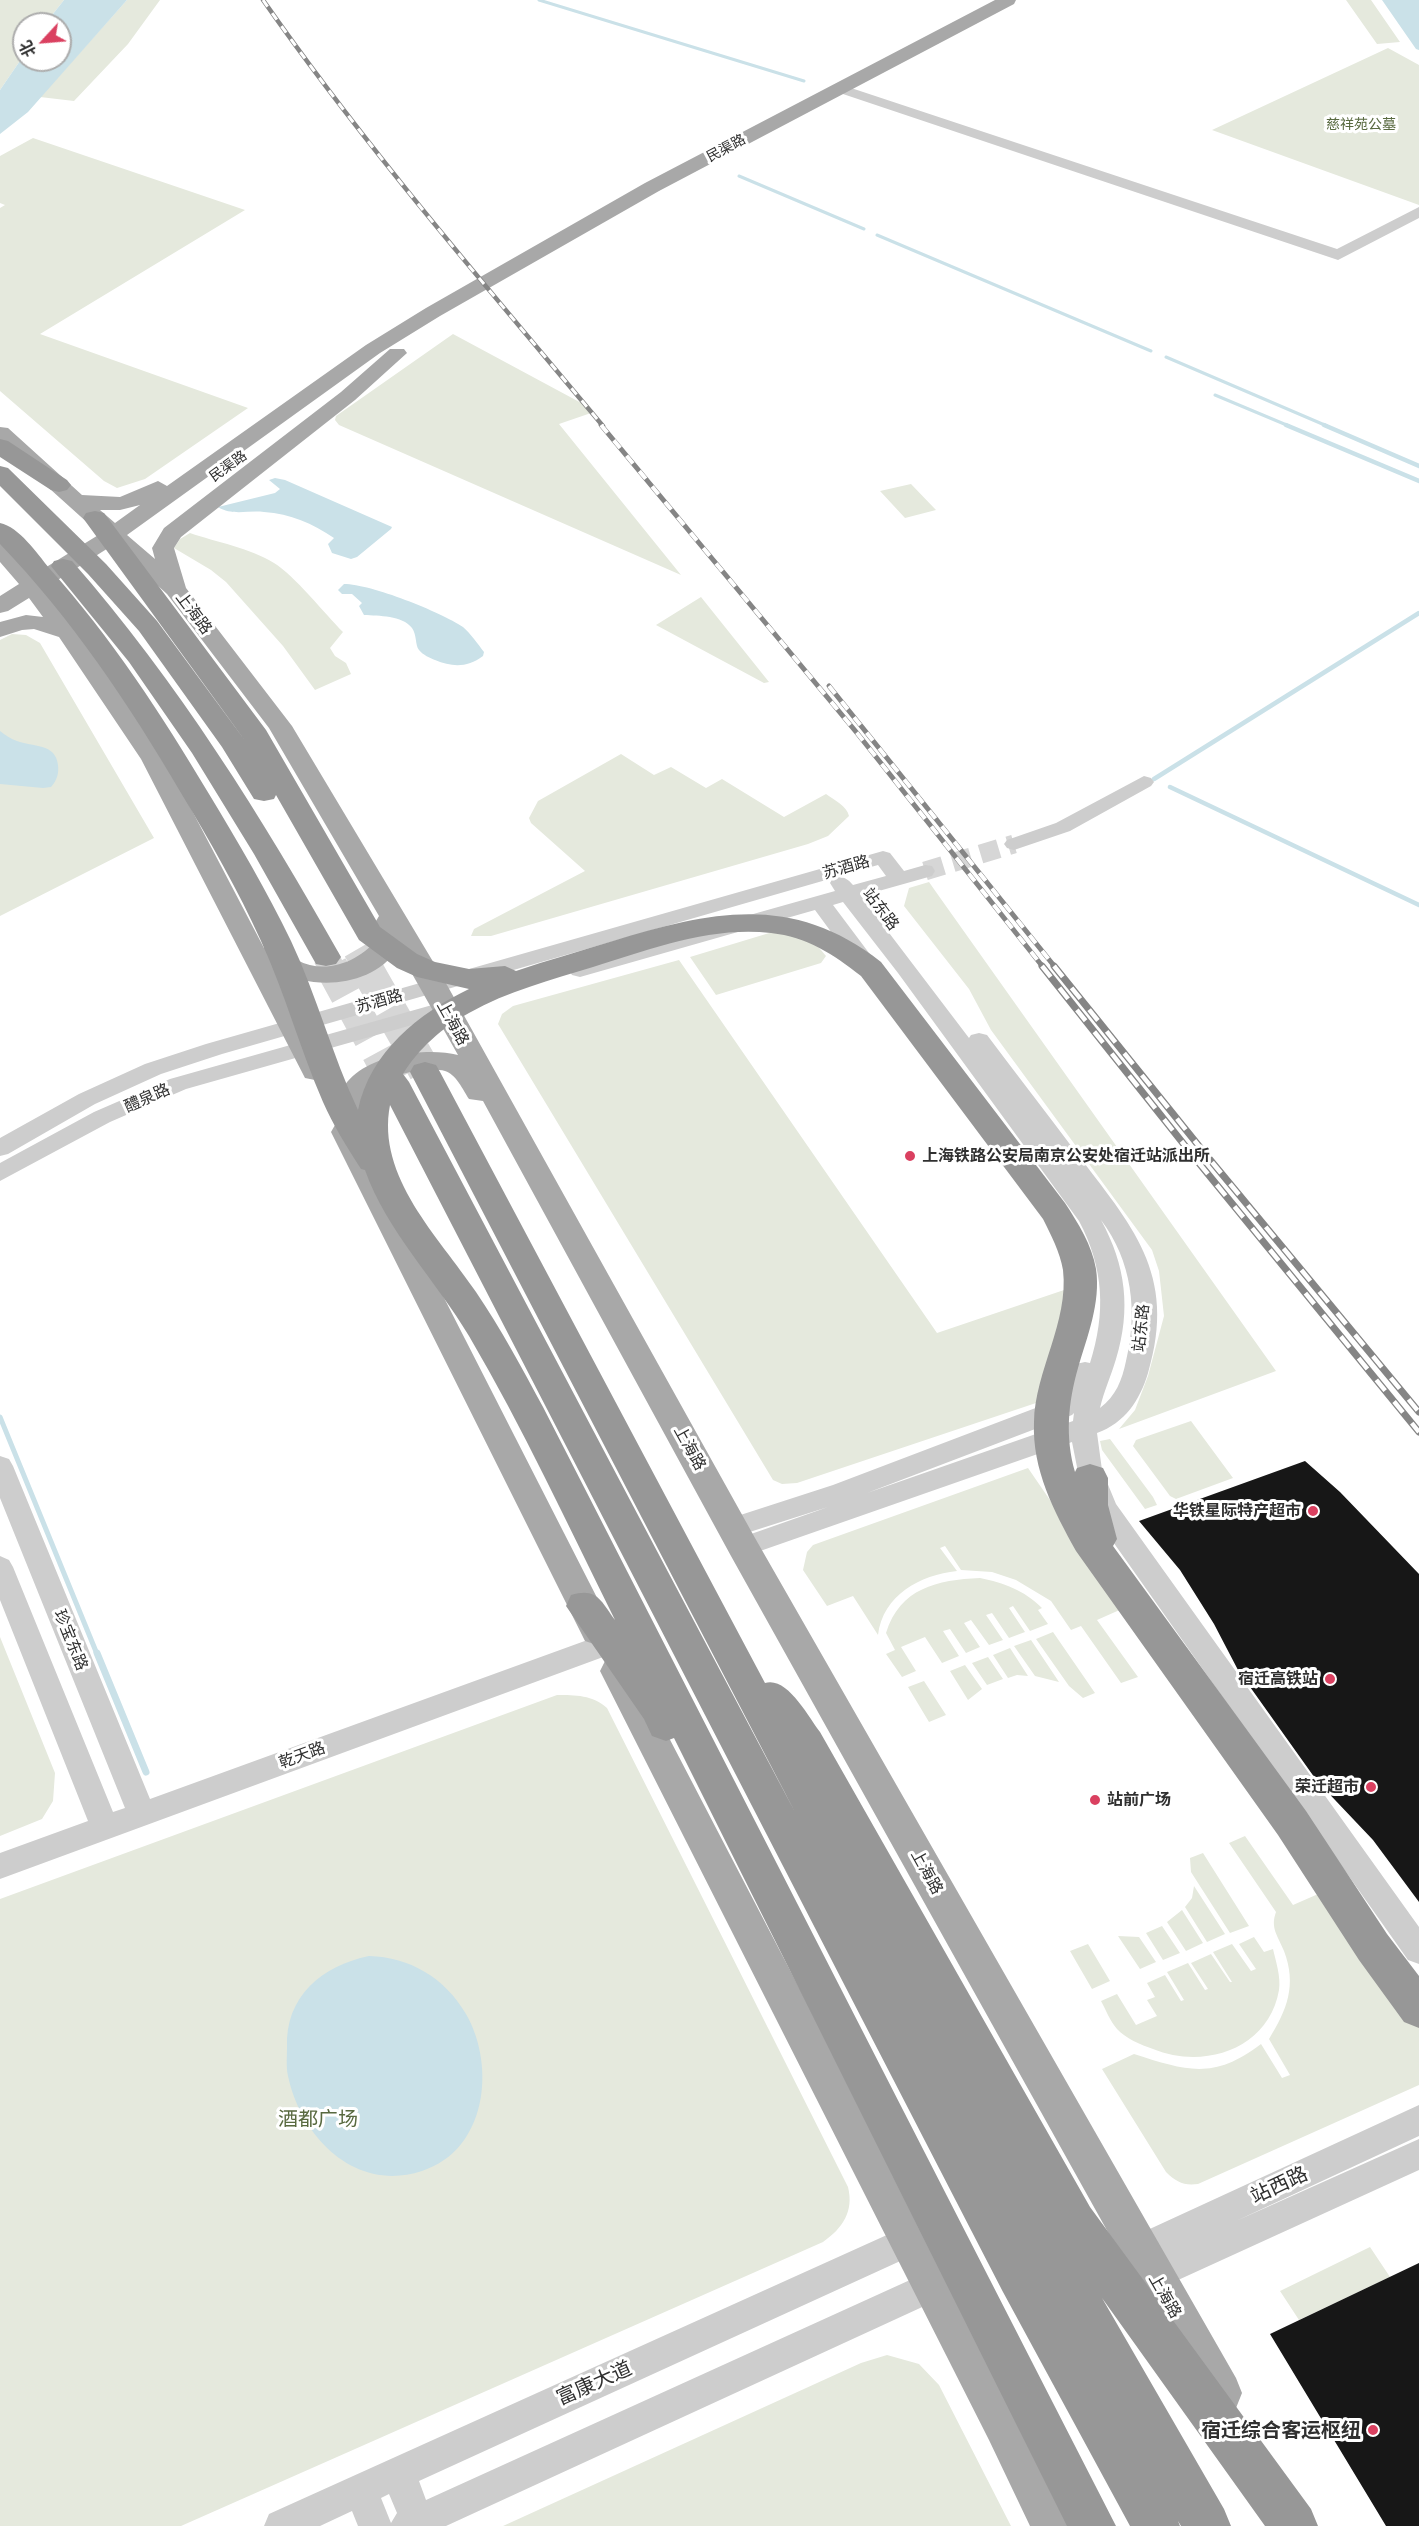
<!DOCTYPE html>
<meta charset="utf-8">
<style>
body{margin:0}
#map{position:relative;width:1419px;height:2526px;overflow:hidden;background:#fff;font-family:"Exo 2","Noto Sans SC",sans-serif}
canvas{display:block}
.north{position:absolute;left:12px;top:12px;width:60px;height:60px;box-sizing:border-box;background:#fff;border:2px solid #acacac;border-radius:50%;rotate:244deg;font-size:16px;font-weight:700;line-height:24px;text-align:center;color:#303030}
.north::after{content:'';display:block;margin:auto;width:21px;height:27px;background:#da4060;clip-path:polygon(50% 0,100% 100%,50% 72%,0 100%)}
</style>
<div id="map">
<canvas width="1419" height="2526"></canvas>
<div class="north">北</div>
</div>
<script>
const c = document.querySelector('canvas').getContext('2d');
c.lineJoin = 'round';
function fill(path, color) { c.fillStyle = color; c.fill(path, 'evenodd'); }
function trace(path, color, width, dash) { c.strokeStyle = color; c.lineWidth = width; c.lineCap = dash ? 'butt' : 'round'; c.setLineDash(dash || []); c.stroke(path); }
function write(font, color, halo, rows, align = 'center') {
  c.font = font + ' "Exo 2","Noto Sans SC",sans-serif'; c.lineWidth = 6; c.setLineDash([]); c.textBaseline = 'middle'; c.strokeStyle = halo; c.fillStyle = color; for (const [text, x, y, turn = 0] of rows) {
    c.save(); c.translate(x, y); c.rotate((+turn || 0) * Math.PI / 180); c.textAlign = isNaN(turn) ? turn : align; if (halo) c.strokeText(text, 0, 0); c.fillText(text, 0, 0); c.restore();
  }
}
const green = new Path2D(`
 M 0,0 L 64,0 L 45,24 L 24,24 L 24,55 L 0,90 Z
 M 127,0 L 160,0 L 128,44 L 74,101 L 40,97 Z
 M 1346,0 L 1371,0 L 1400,42 L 1377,44 Z
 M 1388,48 L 1419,65 L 1419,205 L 1212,130 Z
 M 33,138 L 245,210 L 40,334 L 248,408 L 145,479 L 117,488 L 104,481 L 0,391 L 0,208 L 5,205 L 0,203 L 0,156 Z
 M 453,334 L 585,405 L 591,413 L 559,424 L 681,575 L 339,425 L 335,420 L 336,416 Z
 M 911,484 L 936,510 L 905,518 L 880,491 Z
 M 190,533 C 216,542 250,548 274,563 C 294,575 325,614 343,632 L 330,648 L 335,656 L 346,663 L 351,674 L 315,690 L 283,646 L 226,582 L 211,570 L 174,548 L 180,539 Z
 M 701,597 L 769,682 L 764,683 L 656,625 Z
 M 12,634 L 26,635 L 40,643 L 154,838 L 0,916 L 0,640 Z
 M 621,754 L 654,775 L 671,767 L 706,788 L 722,779 L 784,817 L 826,794 C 834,800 847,806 849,816 L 828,836 L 808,844 L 491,936 L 471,936 L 474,929 L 585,871 L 531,823 L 529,818 L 538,801 Z
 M 929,882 L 936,892 L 1276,1371 L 1119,1429 L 1135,1410 L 1148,1376 L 1164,1316 L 1159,1271 L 1152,1250 L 991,1030 L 969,989 L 904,906 L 909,888 Z
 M 799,924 L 826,956 L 821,963 L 716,995 L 690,957 Z
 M 679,960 L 937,1333 L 1067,1289 L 1039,1402 L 797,1483 L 782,1484 L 773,1480 L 498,1024 L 502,1014 L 513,1006 Z
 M 1191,1421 L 1233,1478 L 1176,1499 L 1170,1496 L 1133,1446 L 1136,1440 Z
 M 1110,1439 L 1153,1497 L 1157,1505 L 1145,1509 L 1102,1450 L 1100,1441 Z
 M 1028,1468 L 1124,1608 L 1097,1620 L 1138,1677 L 1121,1683 L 1081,1626 L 1071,1630 L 1051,1601 L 1016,1580 L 992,1572 L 961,1570 L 945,1546 L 940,1548 L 957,1571 C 920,1575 883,1595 878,1635 L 853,1596 L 827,1606 L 803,1570 L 807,1552 L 813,1545 Z
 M 980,1578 C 1004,1583 1024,1590 1042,1608 L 1038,1610 L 1048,1624 L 1030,1631 L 1013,1606 L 1009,1608 L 1025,1632 L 1009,1638 L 992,1613 L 986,1615 L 1003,1640 L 989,1645 L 971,1620 L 964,1623 L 980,1647 L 966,1653 L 950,1629 L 943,1631 L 959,1656 L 942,1663 L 925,1637 L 901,1647 L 916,1671 L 902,1677 L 886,1654 L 895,1650 L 886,1633 C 900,1588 937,1580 980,1578 Z
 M 1053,1632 L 1095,1693 L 1083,1698 L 1069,1686 L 1036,1639 Z
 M 0,1637 L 55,1773 L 53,1801 L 42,1819 L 0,1836 Z
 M 1031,1640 L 1059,1682 L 1035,1676 L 1014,1646 Z
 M 1010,1648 L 1028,1676 L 1017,1675 L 1008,1678 L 993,1655 Z
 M 988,1657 L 1003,1679 L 987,1685 L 972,1663 Z
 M 965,1665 L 982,1689 L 968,1700 L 950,1671 Z
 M 924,1681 L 946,1715 L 929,1722 L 908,1687 Z
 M 557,1695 C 575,1695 593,1695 607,1708 L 848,2187 C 854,2211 843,2228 823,2242 L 181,2526 L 0,2526 L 0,1899 Z
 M 1245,1836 L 1293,1905 L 1325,1891 L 1419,2019 L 1419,2085 L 1198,2184 C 1184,2186 1176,2182 1166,2172 L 1102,2069 L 1134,2054 C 1187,2071 1214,2080 1261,2044 L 1282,2078 L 1290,2075 L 1269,2039 C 1287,2010 1297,1985 1284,1951 C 1278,1936 1270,1928 1276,1912 L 1229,1843 Z
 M 1203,1853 L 1249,1926 L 1230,1933 L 1191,1872 L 1190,1858 Z
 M 1194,1886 L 1225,1934 L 1207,1942 L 1185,1907 L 1192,1898 Z
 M 1182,1910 L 1203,1943 L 1186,1951 L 1167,1922 Z
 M 1162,1926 L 1180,1953 L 1163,1960 L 1146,1933 Z
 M 1118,1936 L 1139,1937 L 1156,1962 L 1140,1969 Z
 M 1254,1937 L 1264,1952 L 1273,1949 C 1276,1962 1281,1977 1279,1990 C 1269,2049 1204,2070 1153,2049 C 1141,2045 1125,2038 1117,2029 C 1110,2021 1106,2010 1101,2001 L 1117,1994 L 1136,2025 L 1157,2016 L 1147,2000 L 1155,1997 L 1147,1983 L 1165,1975 L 1181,2001 L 1184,2000 L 1167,1972 L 1188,1963 L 1205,1990 L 1208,1989 L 1191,1963 L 1211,1954 L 1230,1982 L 1232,1982 L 1213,1952 L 1232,1944 L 1251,1971 L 1256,1969 L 1239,1944 Z
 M 1088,1944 L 1110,1981 L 1092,1989 L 1070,1951 Z
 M 1370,2247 L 1390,2277 L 1299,2320 L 1280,2291 Z
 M 887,2355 L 919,2364 L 939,2385 L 1011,2526 L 503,2526 L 861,2363 Z`);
const water = new Path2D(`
 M 64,0 L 127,0 L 28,112 L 0,134 L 0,90 L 24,55 L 24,60 L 60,60 L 60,24 L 45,24 Z
 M 1382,0 L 1419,0 L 1419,50 L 1416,49 Z
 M 275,478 L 285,480 L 392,527 L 391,529 L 357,557 L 351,559 L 332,553 L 328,544 L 334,538 C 312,523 291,514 264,512 C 248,510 232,516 218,507 L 275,493 L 280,489 L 269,480 Z
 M 344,584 C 371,584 441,612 463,627 C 470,633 478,644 484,652 L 483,656 C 467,668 452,667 435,660 C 430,658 423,655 419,650 C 415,645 417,635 412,628 C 402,615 379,616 364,615 L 359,606 L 362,603 L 352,594 L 342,594 L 338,590 Z
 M 0,731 C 5,735 11,739 17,741 C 32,747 56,743 58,765 C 59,774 57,780 51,787 L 43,788 L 0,784 Z
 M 369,1956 C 410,1957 445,1978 466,2014 C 496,2066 487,2150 422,2171 C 355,2193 301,2137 288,2076 C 286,2067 287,2057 287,2048 C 285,1996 322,1966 369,1956 Z`);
const streamFar3 = new Path2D(`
 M 539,0 L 804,81
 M 739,176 L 864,229
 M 877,235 L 1151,351
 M 1166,357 L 1327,426
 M 1215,395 L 1289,426`);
const streamFar2 = new Path2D(`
 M 1286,425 L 1419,481
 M 1324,425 L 1419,466
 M 1154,779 L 1419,613
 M 1170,787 L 1419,905`);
const streamFar1 = new Path2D(`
 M 0,1417 L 97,1654`);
const stream = new Path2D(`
 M 97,1653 L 146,1772`);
const building = new Path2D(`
 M 1305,1461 L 1340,1492 L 1419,1574 L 1419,1902 L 1373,1840 L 1317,1781 L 1238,1670 L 1214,1624 L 1180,1570 L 1139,1521 Z
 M 1419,2263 L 1419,2526 L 1386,2526 L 1270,2334 Z`);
const minorTunnel = new Path2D(`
 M 925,871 L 1014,844`);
const highwayTunnelFar1 = new Path2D(`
 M 356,950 L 366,967
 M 326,957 L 331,967`);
const highwayTunnel = new Path2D(`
 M 331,966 L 394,1082
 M 365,966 L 425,1071`);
const minor = new Path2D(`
 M 839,84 L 1337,249 L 1419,207 L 1419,218 L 1338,260 L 834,91 L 832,88 L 834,85 Z
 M 1144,776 L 1151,778 L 1154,782 L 1151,786 L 1070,831 L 1014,850 L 1007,848 L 1004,844 L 1007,840 L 1056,823 Z
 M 883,851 L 890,853 L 904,871 L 925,865 L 932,866 L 935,871 L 932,876 L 861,896 L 969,1038 L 971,1035 L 979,1033 L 987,1035 C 1016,1074 1046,1112 1075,1151 C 1131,1225 1178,1273 1148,1373 C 1140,1400 1125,1423 1097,1433 L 1102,1470 L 1116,1504 L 1419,1927 L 1419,1964 L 1408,1960 L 1099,1522 L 1080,1482 L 1072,1442 L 743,1557 L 734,1554 L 730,1547 L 734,1540 L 828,1507 L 734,1537 L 725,1534 L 721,1527 L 725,1520 L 833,1485 L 1054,1401 L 1064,1392 L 1076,1364 L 1085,1362 L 1090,1363 C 1106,1313 1104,1268 1079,1221 L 898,973 L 843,902 L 833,905 L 878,965 L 875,970 L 867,972 L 859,970 L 815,910 L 580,977 L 572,975 L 569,970 L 572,965 L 835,891 L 830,883 L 833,878 C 843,876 847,878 853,885 L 886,876 L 878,865 L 222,1054 L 161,1074 L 95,1104 L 8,1154 L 0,1156 L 0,1138 L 79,1094 L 145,1064 L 206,1044 ZM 1101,1220 C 1132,1261 1138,1311 1126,1361 C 1122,1380 1116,1396 1100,1408 C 1104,1391 1111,1376 1116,1359 C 1131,1309 1126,1266 1101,1220 ZM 1074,1413 L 1073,1421 L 867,1493 L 1072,1415 Z
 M 457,998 L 465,1000 L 468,1005 L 465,1010 L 186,1089 L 110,1122 L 0,1181 L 0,1163 L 94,1112 L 170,1079 Z
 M 0,1456 L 9,1459 L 13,1466 L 150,1799 L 604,1634 L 614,1637 L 618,1645 L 614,1653 L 0,1879 L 0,1853 L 88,1821 L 0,1600 L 0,1556 L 9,1560 L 13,1567 L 113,1812 L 125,1808 L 0,1498 Z
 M 1419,2105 L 1419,2136 L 1236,2221 L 1419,2139 L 1419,2170 L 1165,2286 L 1153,2291 L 1141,2286 L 1137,2275 L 1141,2265 L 1128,2261 L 1123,2250 L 1128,2239 Z
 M 909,2225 L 920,2230 L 925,2241 L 920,2252 L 419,2481 L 426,2500 L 932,2270 L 944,2275 L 948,2286 L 944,2297 L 446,2526 L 358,2526 L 352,2511 L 320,2526 L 264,2526 L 269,2514 ZM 389,2494 L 397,2513 L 391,2523 L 381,2498 Z`);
const major = new Path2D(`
 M 995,0 L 1016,0 L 1014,4 L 659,191 L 440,316 L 380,353 L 127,535 L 155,559 L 152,548 L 164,528 L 341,392 L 390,349 L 404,349 L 407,353 L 355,400 L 181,537 L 174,548 L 186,588 L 292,726 L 447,985 L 755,1538 L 1236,2378 L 1242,2393 L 1236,2408 L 1221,2414 L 1206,2408 L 731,1556 L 483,1101 L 469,1099 C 463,1090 456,1074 445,1071 C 425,1065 373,1077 366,1099 C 363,1111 370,1125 374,1135 L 370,1142 L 365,1143 L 614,1631 L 609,1641 L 597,1645 L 585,1641 L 331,1132 L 335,1125 L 341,1123 C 321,1062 416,1044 458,1055 L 398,949 C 371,987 317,990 277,972 L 329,1071 L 325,1078 L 315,1080 L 305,1078 L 141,759 L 59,637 L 34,629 L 22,630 L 0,637 L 0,622 L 26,615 L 43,617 L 29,598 L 8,611 L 0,613 L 0,596 L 19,584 L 0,562 L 0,541 L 8,543 L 35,574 L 100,534 L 0,444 L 0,427 L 8,428 L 82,495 L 120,497 L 158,481 L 167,486 L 366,345 L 426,308 L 645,183 ZM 140,505 L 115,523 L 100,510 L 120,510 ZM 113,545 L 167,594 L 269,728 L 379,916 L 376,921 L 380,936 C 361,961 326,976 297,960 C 284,954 280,943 264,948 L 165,759 L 75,627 L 45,588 Z
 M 617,1657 L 629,1661 L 1019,2410 L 1075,2526 L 1030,2526 L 989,2440 L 600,1671 L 605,1661 Z`);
const highway = new Path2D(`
 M 0,439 L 8,441 L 67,480 L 71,485 L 67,490 L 59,492 L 51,490 L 0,457 Z
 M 0,466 L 8,468 L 106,564 L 157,621 L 246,742 L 83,518 L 86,513 L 95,511 L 104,513 L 266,730 L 380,927 L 417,954 L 435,962 L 469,969 L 505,966 L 516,971 C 548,960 581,951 613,941 C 712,911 793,893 881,962 L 1065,1203 C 1078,1223 1092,1245 1096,1269 C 1101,1303 1087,1337 1078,1368 C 1068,1403 1065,1437 1075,1472 L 1077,1468 L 1090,1464 L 1103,1468 L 1108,1478 L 1108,1505 L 1117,1539 L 1113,1546 L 1306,1811 L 1387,1934 L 1419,1976 L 1419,2028 L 1404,2022 L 1359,1960 L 1278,1835 L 1076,1551 C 1054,1511 1032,1470 1034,1422 C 1035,1371 1069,1322 1063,1270 C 1060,1252 1051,1235 1043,1219 L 861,976 C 833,954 807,937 771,933 C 711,926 650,949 593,967 C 551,980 508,991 469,1013 C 443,1027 418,1049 403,1074 L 409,1082 L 796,1814 L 410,1072 L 414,1065 L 425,1062 L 436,1065 L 440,1072 L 765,1683 C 787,1676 808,1716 820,1732 L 1090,2207 L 1311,2509 L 1318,2526 L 1265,2526 L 1102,2298 L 1224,2509 L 1231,2526 L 1181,2526 L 1178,2521 L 1180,2526 L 1130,2526 L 1003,2292 L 390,1105 C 376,1177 439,1237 476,1292 C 501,1329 522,1368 543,1407 L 1116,2526 L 1067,2526 L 674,1738 L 666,1741 L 652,1736 L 644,1719 L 566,1606 L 571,1595 C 597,1587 601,1601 615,1620 C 568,1525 523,1428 469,1336 C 437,1282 386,1230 365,1170 L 361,1169 C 347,1147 333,1125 323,1102 C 300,1049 285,993 261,941 C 238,890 210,841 181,793 C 129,704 72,619 0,544 L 0,523 C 19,527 37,553 49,568 C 111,637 162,715 209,794 C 238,842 267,891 291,941 C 317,996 332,1055 358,1110 C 370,1052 419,1013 469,989 L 417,977 L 397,968 L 359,940 L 276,795 L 274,799 L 264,801 L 254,799 L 222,747 L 139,631 L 88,574 L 0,486 Z
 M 63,559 L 72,561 C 178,682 262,817 341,957 L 336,964 L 326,966 L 316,964 L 254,854 L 192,753 L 129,662 L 51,566 L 54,561 Z`);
const railFar2 = new Path2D(`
 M 263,0 C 367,149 487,287 603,426`);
const railFar1 = new Path2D(`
 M 601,425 L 857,733 L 1043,967
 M 829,686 L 1055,967`);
const rail = new Path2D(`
 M 1042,966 L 1194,1157 L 1419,1432
 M 1054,966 L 1207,1156 L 1419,1412`);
const markers = [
 [910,1156,6,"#da4060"],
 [1313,1511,6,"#da4060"],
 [1330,1679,6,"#da4060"],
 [1371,1787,6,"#da4060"],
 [1095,1800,6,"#da4060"],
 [1373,2430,6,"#da4060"]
];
const farParknames = [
 ["慈祥苑公墓",1361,124]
];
const farStreetnames = [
 ["民渠路",726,148,-28],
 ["民渠路",228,466,-36]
];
const streetNames = [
 ["上海路",194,613,53],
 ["苏酒路",846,867,-16],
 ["站东路",881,909,53],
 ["苏酒路",379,1001,-16],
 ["上海路",453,1023,61],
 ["醴泉路",147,1098,-24],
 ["站东路",1141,1328,-84],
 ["上海路",690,1448,61],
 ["珍宝东路",71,1640,68],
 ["乾天路",302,1755,-20],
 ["上海路",927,1872,61],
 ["上海路",1165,2296,60]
];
const poiNames = [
 ["上海铁路公安局南京公安处宿迁站派出所",922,1156,"left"],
 ["华铁星际特产超市",1301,1511],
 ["宿迁高铁站",1318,1679],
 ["荣迁超市",1359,1787],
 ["站前广场",1107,1800,"left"]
];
const nearParknames = [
 ["酒都广场",318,2119]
];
const nearStreetnames = [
 ["站西路",1279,2185,-25],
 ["富康大道",594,2383,-24]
];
const nearPoinames = [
 ["宿迁综合客运枢纽",1361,2430]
];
fill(green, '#e5e9dd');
fill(water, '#cae1e8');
trace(streamFar3, '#cae1e8', 3);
trace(streamFar2, '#cae1e8', 4.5);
trace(streamFar1, '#cae1e8', 5);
trace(stream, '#cae1e8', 7);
fill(building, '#171717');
trace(minorTunnel, '#d6d6d6', 19, [19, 10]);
trace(highwayTunnelFar1, '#d6d6d6', 26, [26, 13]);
trace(highwayTunnel, '#d6d6d6', 33, [33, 16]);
fill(minor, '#cdcdcd');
fill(major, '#a8a8a8');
fill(highway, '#979797');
trace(railFar2, '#858585', 4.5);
trace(railFar1, '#858585', 5);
trace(rail, '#858585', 7);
trace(railFar2, '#fff', 3, [8]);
trace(railFar1, '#fff', 4, [10]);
trace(rail, '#fff', 4.5, [14]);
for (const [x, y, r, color] of markers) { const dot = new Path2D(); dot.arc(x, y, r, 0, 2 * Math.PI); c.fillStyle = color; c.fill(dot); trace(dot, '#fff', 2); }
write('14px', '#596a40', '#fff', farParknames);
write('14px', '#303030', '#fff', farStreetnames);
write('16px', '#303030', '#fff', streetNames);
write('bold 16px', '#303030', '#fff', poiNames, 'right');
write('20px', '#596a40', '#fff', nearParknames);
write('20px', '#303030', '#fff', nearStreetnames);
write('bold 20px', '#303030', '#fff', nearPoinames, 'right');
</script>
